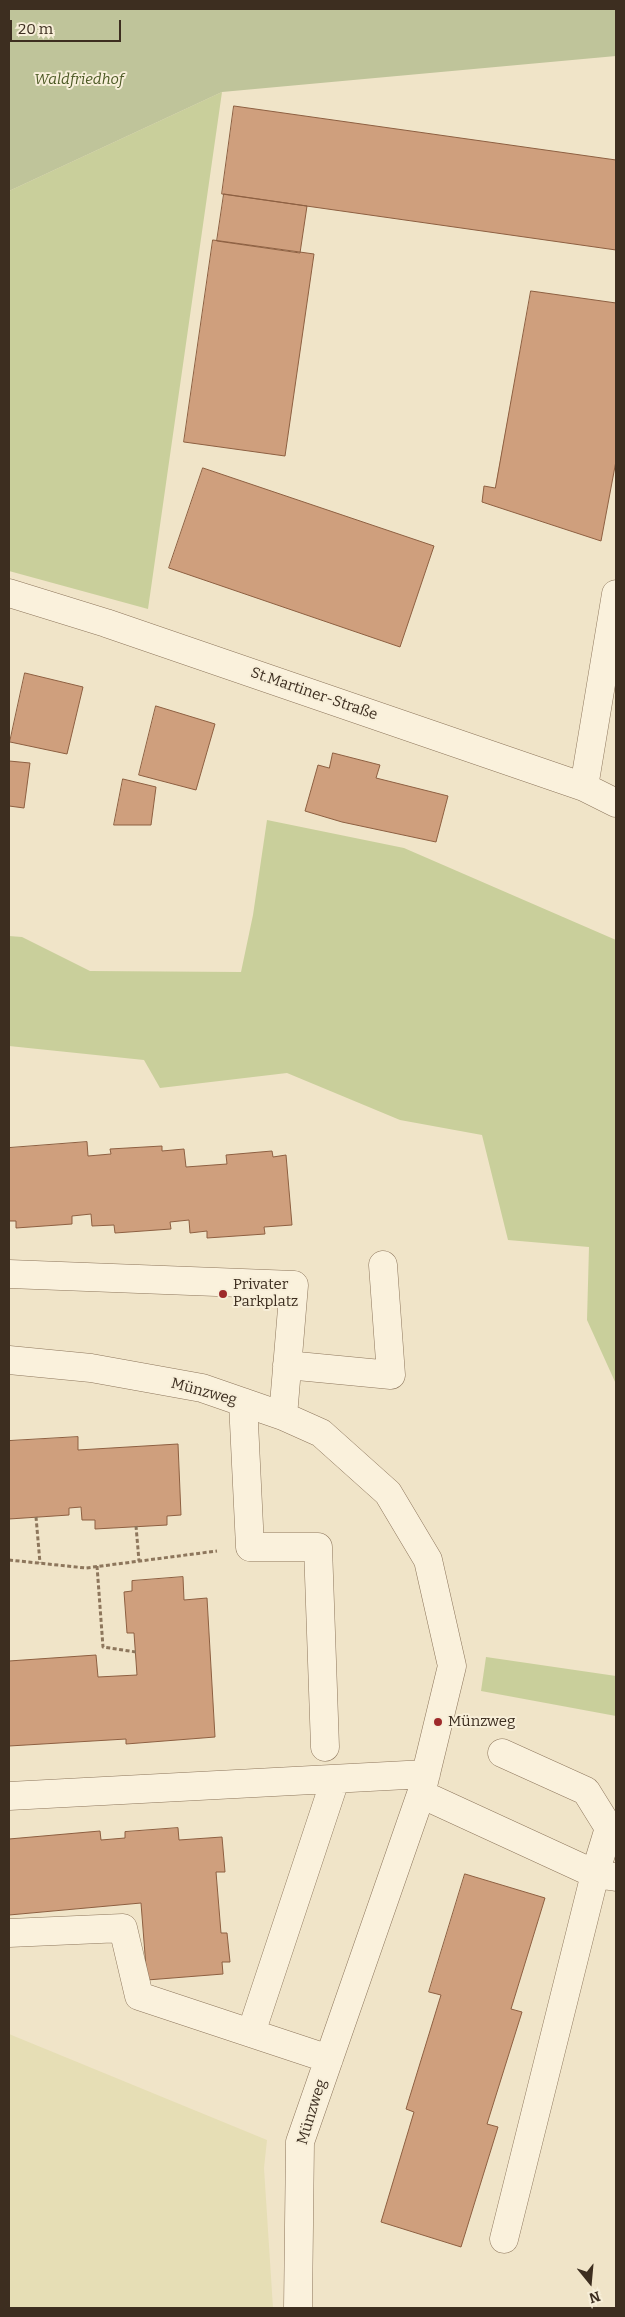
<!DOCTYPE html>
<meta charset="utf-8">
<style>
body{margin:0}
#map{position:relative;width:625px;height:2317px;overflow:hidden;background:#f0e4c8;font-family:Bitter,serif}
canvas{display:block}
.frame{position:absolute;inset:0;border:10px solid #3d2e20;pointer-events:none}
.north{position:absolute;left:565px;top:2257px;width:50px;height:50px;-webkit-text-stroke:4px #f7eed8;paint-order:stroke;rotate:163deg;font-size:14px;font-weight:700;line-height:20px;text-align:center;color:#3d2e20}
.north::after{content:'';display:block;margin:auto;width:18px;height:22px;background:#3d2e20;clip-path:polygon(50% 0,100% 100%,50% 72%,0 100%)}
.scale{position:absolute;left:10px;top:20px;width:111px;height:22px;box-sizing:border-box;border:2px solid #3d2e20;border-top:0;padding-left:6px;font-size:15px;line-height:18px;white-space:nowrap;color:#3d2e20;-webkit-text-stroke:4px #f7eed8;paint-order:stroke}
</style>
<div id="map">
<canvas width="625" height="2317"></canvas>
<div class="frame"></div>
<div class="north">N</div>
<div class="scale">20 m</div>
</div>
<script>
const c = document.querySelector('canvas').getContext('2d');
c.lineJoin = 'round';
function fill(path, color) { c.fillStyle = color; c.fill(path, 'evenodd'); }
function trace(path, color, width, dash) { c.strokeStyle = color; c.lineWidth = width; c.lineCap = dash ? 'butt' : 'round'; c.setLineDash(dash || []); c.stroke(path); }
function write(font, color, halo, rows, align = 'center') {
  c.font = font + ' Bitter,serif'; c.lineWidth = 4; c.setLineDash([]); c.textBaseline = 'middle'; c.strokeStyle = halo; c.fillStyle = color; for (const [text, x, y, turn = 0] of rows) {
    c.save(); c.translate(x, y); c.rotate((+turn || 0) * Math.PI / 180); c.textAlign = isNaN(turn) ? turn : align; if (halo) c.strokeText(text, 0, 0); c.fillText(text, 0, 0); c.restore();
  }
}
const farmland = new Path2D(`
 M 9,2034 L 267,2140 L 264,2168 L 273,2308 L 9,2308 Z`);
const green = new Path2D(`
 M 222,92 L 148,609 L 9,571 L 9,191 Z
 M 267,820 L 404,848 L 616,940 L 616,1384 L 587,1320 L 589,1247 L 508,1240 L 482,1135 L 400,1120 L 287,1073 L 160,1088 L 144,1060 L 9,1046 L 9,936 L 22,937 L 90,971 L 241,972 L 253,915 Z
 M 486,1657 L 616,1676 L 616,1716 L 481,1691 Z`);
const cemetery = new Path2D(`
 M 9,9 L 616,9 L 616,56 L 222,92 L 9,191 Z`);
const building = new Path2D(`
 M 234,106 L 616,160 L 616,250 L 222,194 Z
 M 224,194 L 307,206 L 300,253 L 217,241 Z
 M 213,240 L 314,254 L 285,456 L 184,442 Z
 M 531,291 L 616,303 L 616,461 L 601,541 L 482,502 L 484,486 L 495,488 Z
 M 203,468 L 434,546 L 400,647 L 169,568 Z
 M 25,673 L 83,687 L 67,754 L 10,742 Z
 M 156,706 L 215,724 L 196,790 L 139,775 Z
 M 333,753 L 380,765 L 376,778 L 448,796 L 436,842 L 342,822 L 305,811 L 318,765 L 329,768 Z
 M 9,761 L 30,763 L 24,808 L 9,806 Z
 M 123,779 L 156,787 L 151,825 L 114,825 Z
 M 87,1142 L 88,1156 L 111,1154 L 110,1149 L 162,1146 L 162,1151 L 184,1149 L 186,1167 L 227,1164 L 226,1155 L 272,1151 L 273,1157 L 286,1155 L 292,1225 L 264,1227 L 265,1234 L 207,1238 L 207,1231 L 190,1233 L 189,1220 L 170,1222 L 171,1229 L 115,1233 L 114,1225 L 92,1226 L 91,1214 L 72,1216 L 72,1224 L 16,1228 L 16,1221 L 9,1221 L 9,1148 Z
 M 78,1437 L 78,1450 L 178,1444 L 181,1515 L 167,1516 L 167,1525 L 95,1529 L 95,1520 L 82,1520 L 81,1507 L 69,1508 L 69,1515 L 9,1519 L 9,1441 Z
 M 183,1577 L 184,1600 L 207,1598 L 215,1737 L 126,1744 L 126,1739 L 9,1746 L 9,1661 L 96,1655 L 98,1677 L 137,1675 L 134,1633 L 127,1633 L 124,1592 L 132,1591 L 132,1581 Z
 M 178,1828 L 179,1840 L 222,1837 L 225,1872 L 216,1872 L 221,1933 L 227,1933 L 230,1962 L 222,1962 L 223,1974 L 147,1980 L 141,1903 L 9,1915 L 9,1839 L 100,1831 L 101,1840 L 125,1838 L 125,1832 Z
 M 465,1874 L 545,1898 L 511,2009 L 522,2012 L 487,2124 L 498,2127 L 461,2247 L 381,2222 L 414,2112 L 406,2109 L 441,1995 L 429,1992 Z`);
const path = new Path2D(`
 M 36,1517 L 40,1563
 M 136,1526 L 139,1561
 M 9,1560 L 86,1568 L 217,1551
 M 97,1566 L 103,1647 L 136,1652`);
const minor = new Path2D(`
 M 9,593 L 106,623 L 584,787 L 616,803
 M 584,787 L 616,594
 M 9,1274 L 294,1285 L 283,1416
 M 9,1360 L 91,1368 L 202,1388 L 283,1416 L 321,1433 L 388,1493 L 428,1560 L 452,1666 L 421,1794 L 300,2142 L 298,2308
 M 287,1365 L 391,1375 L 383,1265
 M 243,1402 L 250,1547 L 318,1547 L 325,1747
 M 502,1753 L 586,1791 L 609,1828 L 595,1874 L 504,2239
 M 421,1794 L 595,1874 L 616,1877
 M 9,1796 L 426,1774
 M 9,1933 L 123,1928 L 139,1996 L 329,2059
 M 251,2033 L 335,1780`);
const markers = [
 [223,1294,5,"#9e2a2b"],
 [438,1722,5,"#9e2a2b"]
];
const parkNames = [
 ["Waldfriedhof",79,80]
];
const streetNames = [
 ["St.Martiner-Straße",314,694,19],
 ["Münzweg",204,1392,15],
 ["Münzweg",312,2112,-73]
];
const poiNames = [
 ["Privater",233,1285],
 ["Parkplatz",233,1302],
 ["Münzweg",448,1722]
];
fill(farmland, '#e6deb5');
fill(green, '#c9cf9b');
fill(cemetery, '#bfc49a');
fill(building, '#cf9f7d');
trace(building, '#8d5f41', 1);
trace(minor, '#8d765c', 29);
trace(path, '#8d765c', 3, [4, 2.5]);
trace(minor, '#faf1dc', 28);
for (const [x, y, r, color] of markers) { const dot = new Path2D(); dot.arc(x, y, r, 0, 2 * Math.PI); c.fillStyle = color; c.fill(dot); trace(dot, '#f7eed8', 2); }
write('italic 15px', '#4d5a26', '#f7eed8', parkNames);
write('15px', '#3d2e20', '#f7eed8', streetNames);
write('15px', '#3d2e20', '#f7eed8', poiNames, 'left');
</script>
